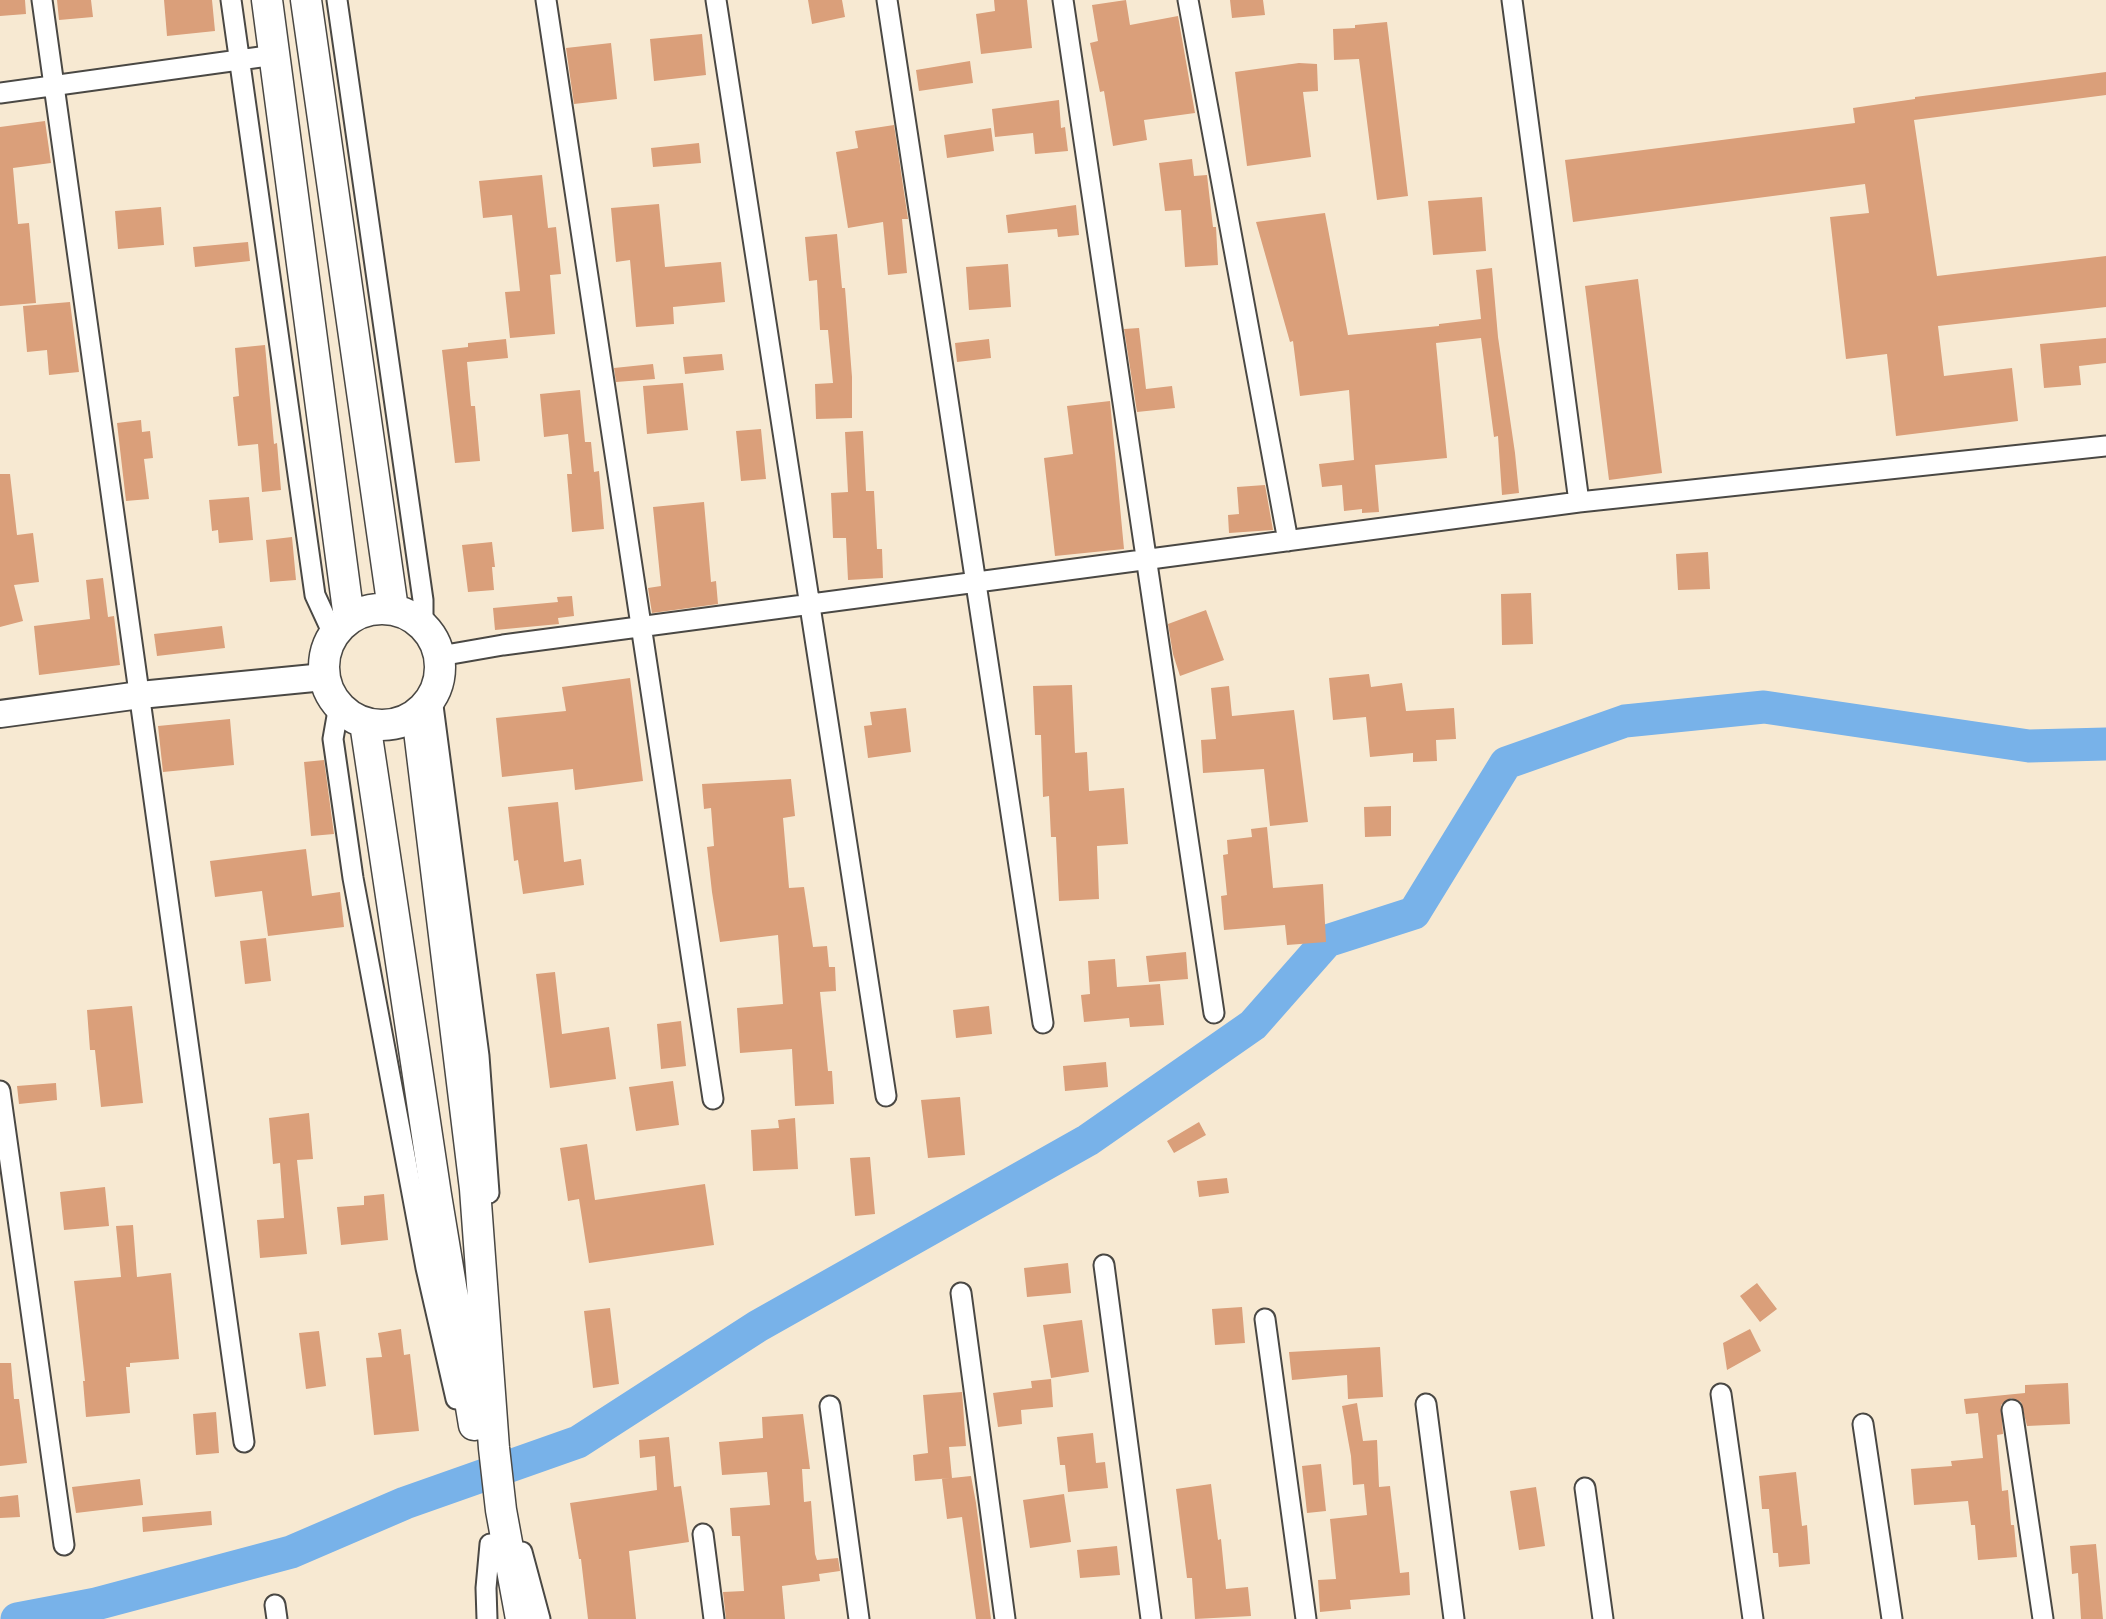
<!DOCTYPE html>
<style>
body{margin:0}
canvas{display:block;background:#f7e9d2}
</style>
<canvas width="2106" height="1619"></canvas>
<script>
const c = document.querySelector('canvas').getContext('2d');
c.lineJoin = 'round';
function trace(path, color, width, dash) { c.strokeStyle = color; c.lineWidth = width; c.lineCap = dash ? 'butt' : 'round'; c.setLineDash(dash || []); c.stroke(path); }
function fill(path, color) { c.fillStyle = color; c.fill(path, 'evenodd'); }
const river = new Path2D(`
 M 17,1619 L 96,1604 L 291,1552 L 405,1503 L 578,1442 L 758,1326 L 1088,1140 L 1253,1025 L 1327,941 L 1414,913 L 1506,763 L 1625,721 L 1764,707 L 2029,746 L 2106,744`);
const building = new Path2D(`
 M 0,0 L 25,0 L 26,14 L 0,16 Z
 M 57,0 L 91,0 L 93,17 L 59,20 Z
 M 164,0 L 212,0 L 215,31 L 167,36 Z
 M 808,0 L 842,0 L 845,17 L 812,24 Z
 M 994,0 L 1027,0 L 1032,48 L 981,54 L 976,14 L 995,11 Z
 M 1126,0 L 1130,25 L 1178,16 L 1195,113 L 1144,120 L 1147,140 L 1113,146 L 1104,91 L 1100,92 L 1090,43 L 1098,41 L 1092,5 Z
 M 1230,0 L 1263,0 L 1265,15 L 1232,18 Z
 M 1387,22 L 1408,196 L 1377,200 L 1359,59 L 1334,60 L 1333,29 L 1355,28 L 1355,25 Z
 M 702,34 L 706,75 L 654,81 L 650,39 Z
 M 611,43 L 617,99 L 574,104 L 566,48 Z
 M 970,61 L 973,83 L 919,91 L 916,70 Z
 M 1299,63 L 1317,64 L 1318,91 L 1303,92 L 1311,157 L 1247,166 L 1235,72 Z
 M 2106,72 L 2106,95 L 1914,120 L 1937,276 L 2106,256 L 2106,307 L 1938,326 L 1944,376 L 2012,368 L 2018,421 L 1896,436 L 1887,354 L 1846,359 L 1830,217 L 1869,213 L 1865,184 L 1573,222 L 1565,160 L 1855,123 L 1853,108 L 1915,99 L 1915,97 Z
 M 1059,100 L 1061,128 L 1065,127 L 1068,151 L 1035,154 L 1033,133 L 995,137 L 992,109 Z
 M 45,121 L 51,163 L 13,168 L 18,224 L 29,223 L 36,303 L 0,306 L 0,127 Z
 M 894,125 L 908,219 L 902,219 L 907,273 L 888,275 L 883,222 L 848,228 L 836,152 L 858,148 L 855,131 Z
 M 991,128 L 994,151 L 947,158 L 944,135 Z
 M 699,143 L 701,163 L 653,167 L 651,148 Z
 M 1192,159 L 1194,176 L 1207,175 L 1213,227 L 1216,227 L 1218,265 L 1185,267 L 1181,210 L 1165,211 L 1159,163 Z
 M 542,175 L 548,228 L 556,227 L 561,274 L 550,275 L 555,334 L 510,338 L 505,292 L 520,291 L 512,215 L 483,218 L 479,181 Z
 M 1482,197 L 1486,251 L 1433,255 L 1428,201 Z
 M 659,204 L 665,267 L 721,262 L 725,302 L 673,307 L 674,324 L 636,327 L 630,260 L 616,262 L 611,208 Z
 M 1076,205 L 1079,235 L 1058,237 L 1057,229 L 1008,233 L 1006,215 Z
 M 161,207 L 164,245 L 118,249 L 115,211 Z
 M 1325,213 L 1348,335 L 1439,326 L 1439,324 L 1481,319 L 1476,270 L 1492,268 L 1498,337 L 1515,453 L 1519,493 L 1502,495 L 1498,436 L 1494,437 L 1481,338 L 1436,343 L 1447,458 L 1375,465 L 1379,512 L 1362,513 L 1362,509 L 1344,511 L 1342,485 L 1322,487 L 1319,464 L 1354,460 L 1349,390 L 1300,396 L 1293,341 L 1290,342 L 1256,222 Z
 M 837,234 L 842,288 L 845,288 L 852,377 L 852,418 L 816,419 L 815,384 L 833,383 L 828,330 L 820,330 L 817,280 L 809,281 L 805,237 Z
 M 248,242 L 250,261 L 195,267 L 193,247 Z
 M 1008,264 L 1011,307 L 969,310 L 966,267 Z
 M 1638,279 L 1662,473 L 1609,480 L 1585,286 Z
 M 70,302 L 79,372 L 49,375 L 47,350 L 27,352 L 23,306 Z
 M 1139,328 L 1146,389 L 1172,386 L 1175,408 L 1137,412 L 1124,329 Z
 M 2106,338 L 2106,363 L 2079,366 L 2081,385 L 2044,388 L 2040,344 Z
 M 506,339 L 508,358 L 467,362 L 471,406 L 475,406 L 480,461 L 455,463 L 442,350 L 468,347 L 468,343 Z
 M 989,339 L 991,358 L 957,362 L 955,343 Z
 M 265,345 L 274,444 L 277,443 L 281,490 L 262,492 L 258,444 L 238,446 L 233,397 L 239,396 L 235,348 Z
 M 722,354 L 724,370 L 685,374 L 683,357 Z
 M 653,364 L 655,379 L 616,382 L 614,368 Z
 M 683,383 L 688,430 L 647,434 L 643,386 Z
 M 580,390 L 585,442 L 591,442 L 594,472 L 599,471 L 604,529 L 572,532 L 567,474 L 572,474 L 568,434 L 544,437 L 540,394 Z
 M 1110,401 L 1124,549 L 1055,556 L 1044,458 L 1073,454 L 1067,406 Z
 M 141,420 L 142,432 L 150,431 L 153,458 L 144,459 L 149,499 L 126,501 L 117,423 Z
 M 761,429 L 766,479 L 741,481 L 736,431 Z
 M 863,431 L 866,491 L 874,491 L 877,549 L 882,549 L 883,578 L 848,580 L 846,538 L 833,538 L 831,493 L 848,492 L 845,432 Z
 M 0,474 L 10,474 L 17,535 L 33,533 L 39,582 L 14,585 L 23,621 L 0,627 Z
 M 1265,485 L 1273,530 L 1229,533 L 1228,515 L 1239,514 L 1237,487 Z
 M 249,497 L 253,540 L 219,543 L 218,530 L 212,531 L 209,500 Z
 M 704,502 L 711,582 L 716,581 L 718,604 L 652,613 L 648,588 L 661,586 L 653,507 Z
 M 292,537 L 296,580 L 270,582 L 266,540 Z
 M 492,542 L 495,567 L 492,567 L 494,590 L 468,592 L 462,545 Z
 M 1708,552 L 1710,589 L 1678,590 L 1676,554 Z
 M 103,578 L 108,617 L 114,616 L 120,665 L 39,675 L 34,626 L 90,619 L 86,580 Z
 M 1531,593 L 1533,644 L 1502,645 L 1501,594 Z
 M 572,596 L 574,616 L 558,618 L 559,624 L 495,630 L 493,608 L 558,602 L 557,597 Z
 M 1206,610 L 1224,660 L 1180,676 L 1173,654 L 1168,624 Z
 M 222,626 L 225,648 L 157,656 L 154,634 Z
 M 1369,674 L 1371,687 L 1402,683 L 1406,711 L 1454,708 L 1456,739 L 1436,740 L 1437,761 L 1413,762 L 1413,753 L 1370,757 L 1366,717 L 1333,720 L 1329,678 Z
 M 630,678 L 643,781 L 575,790 L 573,769 L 502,777 L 496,718 L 566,711 L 562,687 Z
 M 1072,685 L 1075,753 L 1087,752 L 1089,791 L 1124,788 L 1128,844 L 1097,846 L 1099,899 L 1059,901 L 1056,837 L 1051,837 L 1049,796 L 1043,797 L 1041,735 L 1035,735 L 1033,686 Z
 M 1229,686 L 1232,716 L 1294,710 L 1308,822 L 1270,826 L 1264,769 L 1203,773 L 1201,740 L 1216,739 L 1211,688 Z
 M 906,708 L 911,752 L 868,758 L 864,726 L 872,725 L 870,712 Z
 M 230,719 L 234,765 L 163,772 L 158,726 Z
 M 324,760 L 334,834 L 311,836 L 304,762 Z
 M 791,779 L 795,816 L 783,818 L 789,888 L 804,887 L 813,947 L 827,946 L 829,967 L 835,967 L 836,991 L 820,992 L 828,1071 L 832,1071 L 834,1104 L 795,1106 L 792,1049 L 740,1053 L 737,1008 L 783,1004 L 778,935 L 720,942 L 712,892 L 707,847 L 714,846 L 711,808 L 704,809 L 702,784 Z
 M 558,802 L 564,862 L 581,859 L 584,885 L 523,894 L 518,860 L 514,861 L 508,807 Z
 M 1391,806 L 1391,836 L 1365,837 L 1364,807 Z
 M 1267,827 L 1273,888 L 1323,884 L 1326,942 L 1287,945 L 1285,925 L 1224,930 L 1221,896 L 1227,895 L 1223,855 L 1228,854 L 1227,840 L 1252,837 L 1251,829 Z
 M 306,849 L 312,896 L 340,892 L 344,927 L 268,936 L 262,891 L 215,897 L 210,861 Z
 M 266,938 L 271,981 L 245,984 L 240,941 Z
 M 1186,952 L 1188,979 L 1149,982 L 1146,956 Z
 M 1115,959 L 1117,987 L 1160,984 L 1164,1025 L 1130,1027 L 1129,1018 L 1084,1022 L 1081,995 L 1090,994 L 1088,961 Z
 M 555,972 L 562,1034 L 609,1027 L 616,1079 L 550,1088 L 536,974 Z
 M 132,1006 L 143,1103 L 101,1107 L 95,1050 L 90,1050 L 87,1010 Z
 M 989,1006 L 992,1034 L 956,1038 L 953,1010 Z
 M 681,1021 L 686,1066 L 661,1069 L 657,1024 Z
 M 1106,1062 L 1108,1087 L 1065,1091 L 1063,1066 Z
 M 673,1081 L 679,1125 L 636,1131 L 629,1087 Z
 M 56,1083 L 57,1100 L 19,1104 L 17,1086 Z
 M 960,1097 L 965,1155 L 928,1158 L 921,1100 Z
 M 309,1113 L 313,1159 L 297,1160 L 307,1254 L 260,1258 L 257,1220 L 284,1218 L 280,1163 L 273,1164 L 269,1118 Z
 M 795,1118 L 798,1169 L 753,1171 L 751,1130 L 779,1128 L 778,1120 Z
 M 1199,1122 L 1206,1135 L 1174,1153 L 1167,1141 Z
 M 587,1144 L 595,1200 L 705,1184 L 714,1245 L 589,1263 L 579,1199 L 568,1201 L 560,1148 Z
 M 870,1157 L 875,1214 L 855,1216 L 850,1158 Z
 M 1227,1178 L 1229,1193 L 1199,1197 L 1197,1181 Z
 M 105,1187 L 109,1226 L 64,1230 L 60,1192 Z
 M 384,1194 L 388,1240 L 341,1245 L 337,1207 L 364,1205 L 364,1196 Z
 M 133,1225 L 137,1277 L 171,1273 L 179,1359 L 130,1363 L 130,1367 L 126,1367 L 130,1413 L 86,1417 L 83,1381 L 85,1381 L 74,1281 L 121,1277 L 116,1226 Z
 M 1068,1263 L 1071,1293 L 1027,1297 L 1024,1268 Z
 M 1757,1283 L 1777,1309 L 1760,1322 L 1740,1296 Z
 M 1242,1307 L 1245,1343 L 1215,1345 L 1212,1309 Z
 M 610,1308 L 619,1384 L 593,1388 L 584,1311 Z
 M 1082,1320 L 1089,1372 L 1051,1378 L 1043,1325 Z
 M 401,1329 L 404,1355 L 410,1354 L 419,1431 L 374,1435 L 366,1358 L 382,1357 L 378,1333 Z
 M 1750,1329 L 1761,1351 L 1727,1370 L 1723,1343 Z
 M 319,1331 L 326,1386 L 306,1389 L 299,1333 Z
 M 1380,1347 L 1383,1397 L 1348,1399 L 1347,1375 L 1292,1380 L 1289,1352 Z
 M 0,1363 L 11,1363 L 14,1399 L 19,1399 L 27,1463 L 0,1466 Z
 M 1051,1379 L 1053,1407 L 1021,1410 L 1022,1424 L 998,1427 L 993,1393 L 1032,1388 L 1031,1381 Z
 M 2068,1383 L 2070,1424 L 2027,1426 L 2021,1402 L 2011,1398 L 2001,1405 L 2003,1434 L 1997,1435 L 2002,1491 L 2008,1490 L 2011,1525 L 2014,1525 L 2017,1557 L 1978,1560 L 1975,1525 L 1971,1525 L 1968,1501 L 1914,1505 L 1911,1469 L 1952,1466 L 1951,1461 L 1983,1458 L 1978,1413 L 1966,1414 L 1964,1399 L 2025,1393 L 2025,1385 Z
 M 962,1392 L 966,1446 L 949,1447 L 952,1478 L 915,1481 L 913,1455 L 928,1453 L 923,1395 Z
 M 1357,1403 L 1363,1441 L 1377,1440 L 1379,1487 L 1390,1486 L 1400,1573 L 1409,1572 L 1410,1595 L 1350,1600 L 1351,1609 L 1320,1612 L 1318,1580 L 1336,1579 L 1330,1519 L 1367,1515 L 1364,1484 L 1353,1485 L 1351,1456 L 1342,1406 Z
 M 216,1412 L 219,1453 L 196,1455 L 193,1414 Z
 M 803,1414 L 810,1469 L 802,1469 L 804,1502 L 811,1501 L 815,1554 L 817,1560 L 838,1558 L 840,1571 L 819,1574 L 820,1581 L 782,1586 L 785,1619 L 726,1619 L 723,1592 L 744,1591 L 740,1536 L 732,1536 L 730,1508 L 770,1505 L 767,1472 L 722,1475 L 719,1442 L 763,1438 L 762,1417 Z
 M 1093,1433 L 1096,1463 L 1105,1462 L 1108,1488 L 1068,1492 L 1065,1465 L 1060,1465 L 1057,1437 Z
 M 669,1437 L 674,1487 L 681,1486 L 689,1542 L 629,1551 L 636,1619 L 588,1619 L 581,1559 L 579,1559 L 570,1503 L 657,1490 L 655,1456 L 640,1458 L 639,1440 Z
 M 1321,1464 L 1326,1511 L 1307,1513 L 1302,1466 Z
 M 1796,1472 L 1802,1526 L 1807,1525 L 1810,1564 L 1779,1567 L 1778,1553 L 1773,1553 L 1769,1509 L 1762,1509 L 1759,1476 Z
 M 971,1476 L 976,1503 L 991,1619 L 976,1619 L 962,1517 L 947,1519 L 942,1479 Z
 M 140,1479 L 143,1505 L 76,1513 L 72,1487 Z
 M 1211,1484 L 1218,1540 L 1221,1539 L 1226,1589 L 1248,1587 L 1251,1616 L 1195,1619 L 1192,1578 L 1187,1578 L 1176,1489 Z
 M 1536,1487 L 1545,1546 L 1519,1550 L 1510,1491 Z
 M 1064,1494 L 1071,1542 L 1030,1548 L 1023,1500 Z
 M 18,1495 L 20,1517 L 0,1518 L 0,1497 Z
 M 211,1511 L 212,1525 L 143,1532 L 142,1517 Z
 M 2096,1544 L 2103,1619 L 2081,1619 L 2078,1573 L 2072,1574 L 2070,1546 Z
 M 1117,1546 L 1120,1575 L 1080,1578 L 1077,1550 Z`);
const street = new Path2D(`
 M 42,0 L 244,1442
 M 231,0 L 315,595 L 333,634
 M 337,0 L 423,600 L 423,625
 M 546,0 L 713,1099
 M 716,0 L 886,1096
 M 887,0 L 1043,1023
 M 1063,0 L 1214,1013
 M 1188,0 L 1288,541
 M 1512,0 L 1579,502
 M 0,93 L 275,55
 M 440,656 L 503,645 L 1579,502 L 2106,446
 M 432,698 L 479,1056 L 489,1193
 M 339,705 L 333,739 L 353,878 L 426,1268 L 456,1399
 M 0,1091 L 64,1545
 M 1104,1265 L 1151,1619
 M 961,1293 L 1005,1619
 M 1265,1319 L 1306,1619
 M 1721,1394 L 1753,1619
 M 1426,1404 L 1454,1619
 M 830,1406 L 859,1619
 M 2012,1410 L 2043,1619
 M 1863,1424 L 1892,1619
 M 1585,1488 L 1603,1619
 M 703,1534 L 714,1619
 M 522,1552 L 540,1619
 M 275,1605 L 277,1619
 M 487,1619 L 486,1588 L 490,1544`);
const secondary = new Path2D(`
 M 0,714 L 140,695 L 324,677`);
const primary = new Path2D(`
 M 267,0 L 349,618
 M 306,0 L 393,609
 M324 667a58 58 0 1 1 116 0a58 58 0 1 1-116 0Z
 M 417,714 L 475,1189 L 494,1448 L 501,1510 L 521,1619
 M 365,723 L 436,1195 L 474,1425`);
trace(river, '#78b2e9', 33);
fill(building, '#da9f7a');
trace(street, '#4a4844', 23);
trace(secondary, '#4a4844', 30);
trace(primary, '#4a4844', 33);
trace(street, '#fff', 19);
trace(secondary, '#fff', 26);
trace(primary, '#fff', 30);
</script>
